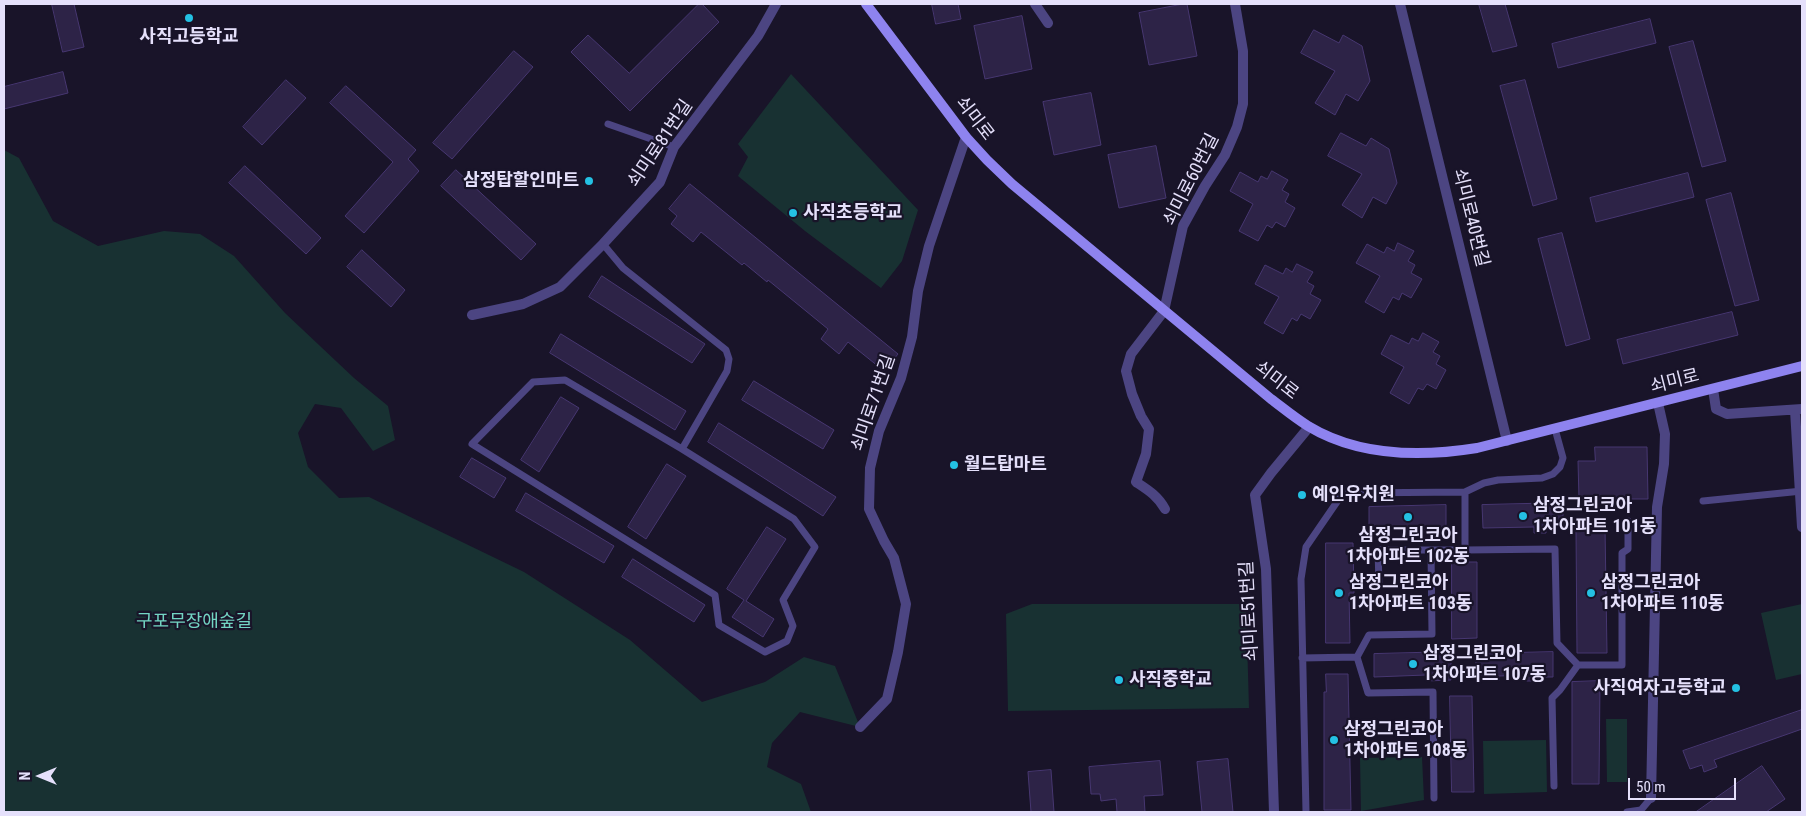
<!DOCTYPE html>
<meta charset="utf-8">
<style>
body{margin:0}
#map{position:relative;width:1806px;height:816px;overflow:hidden;background:#191429;font-family:"Roboto Condensed",sans-serif}
canvas{display:block}
.frame{position:absolute;inset:0;border:5px solid #e5e0fb;pointer-events:none}
.north{position:absolute;left:15px;top:751px;width:50px;height:50px;-webkit-text-stroke:4px #191429;paint-order:stroke;rotate:270deg;font-size:14px;font-weight:700;line-height:20px;text-align:center;color:#e5e0fb}
.north::after{content:'';display:block;margin:auto;width:18px;height:22px;background:#e5e0fb;clip-path:polygon(50% 0,100% 100%,50% 72%,0 100%)}
.scale{position:absolute;left:1628px;top:778px;width:108px;height:22px;box-sizing:border-box;border:2px solid #e5e0fb;border-top:0;padding-left:6px;font-size:15px;line-height:18px;white-space:nowrap;color:#e5e0fb;-webkit-text-stroke:4px #191429;paint-order:stroke}
</style>
<div id="map">
<canvas width="1806" height="816"></canvas>
<div class="frame"></div>
<div class="north">N</div>
<div class="scale">50 m</div>
</div>
<script>
const c = document.querySelector('canvas').getContext('2d');
c.lineJoin = 'round';
function fill(path, color) { c.fillStyle = color; c.fill(path, 'evenodd'); }
function trace(path, color, width, dash) { c.strokeStyle = color; c.lineWidth = width; c.lineCap = dash ? 'butt' : 'round'; c.setLineDash(dash || []); c.stroke(path); }
function write(font, color, halo, rows, align = 'center') {
  c.font = font + ' "Roboto Condensed","Noto Sans KR",sans-serif'; c.lineWidth = 4.5; c.setLineDash([]); c.textBaseline = 'middle'; c.strokeStyle = halo; c.fillStyle = color; for (const [text, x, y, turn = 0] of rows) {
    c.save(); c.translate(x, y); c.rotate((+turn || 0) * Math.PI / 180); c.textAlign = isNaN(turn) ? turn : align; if (halo) c.strokeText(text, 0, 0); c.fillText(text, 0, 0); c.restore();
  }
}
const green = new Path2D(`
 M 791,74 L 918,210 L 902,261 L 881,288 L 805,231 L 738,176 L 748,157 L 738,144 Z
 M 4,150 L 19,158 L 53,221 L 98,246 L 164,231 L 200,234 L 234,256 L 285,313 L 354,378 L 388,406 L 395,440 L 373,451 L 341,408 L 315,404 L 298,433 L 308,467 L 339,498 L 369,497 L 524,572 L 630,640 L 702,702 L 765,682 L 804,657 L 835,666 L 860,727 L 800,712 L 772,743 L 767,767 L 801,784 L 811,812 L 4,812 Z
 M 1032,604 L 1246,604 L 1249,708 L 1008,711 L 1006,614 Z
 M 1802,604 L 1802,674 L 1776,680 L 1761,613 Z
 M 1606,719 L 1627,719 L 1627,782 L 1607,782 Z
 M 1546,740 L 1547,792 L 1484,794 L 1483,741 Z
 M 1422,757 L 1424,800 L 1361,811 L 1360,758 Z`);
const building = new Path2D(`
 M 52,4 L 74,4 L 84,47 L 63,52 Z
 M 699,4 L 702,4 L 719,22 L 630,111 L 571,52 L 588,35 L 629,73 Z
 M 932,4 L 958,4 L 961,19 L 936,24 Z
 M 1183,4 L 1187,4 L 1197,56 L 1149,65 L 1139,13 Z
 M 1479,4 L 1505,4 L 1517,46 L 1493,52 Z
 M 1022,16 L 1032,69 L 985,79 L 974,26 Z
 M 1650,19 L 1656,43 L 1558,68 L 1552,44 Z
 M 1314,30 L 1339,43 L 1343,35 L 1362,46 L 1370,81 L 1358,101 L 1346,94 L 1335,115 L 1315,103 L 1335,71 L 1301,53 Z
 M 1693,41 L 1726,161 L 1702,167 L 1669,47 Z
 M 514,51 L 533,67 L 452,159 L 433,143 Z
 M 63,72 L 68,93 L 4,109 L 4,87 Z
 M 286,80 L 306,98 L 262,145 L 243,127 Z
 M 1525,80 L 1557,199 L 1533,206 L 1500,86 Z
 M 346,86 L 416,150 L 408,159 L 419,171 L 364,233 L 345,216 L 393,162 L 330,103 Z
 M 1091,93 L 1101,145 L 1054,155 L 1043,102 Z
 M 1341,133 L 1366,146 L 1371,138 L 1389,149 L 1397,183 L 1386,204 L 1373,197 L 1362,218 L 1342,205 L 1362,174 L 1328,156 Z
 M 1156,146 L 1166,198 L 1119,208 L 1108,155 Z
 M 245,166 L 321,238 L 306,254 L 229,183 Z
 M 456,170 L 536,244 L 521,260 L 441,186 Z
 M 1272,171 L 1288,180 L 1282,190 L 1289,194 L 1285,202 L 1295,208 L 1285,227 L 1276,222 L 1272,228 L 1267,225 L 1258,241 L 1239,231 L 1253,204 L 1230,191 L 1240,172 L 1258,182 L 1261,176 L 1267,179 Z
 M 1688,173 L 1694,197 L 1596,222 L 1590,198 Z
 M 690,184 L 898,354 L 884,371 L 848,342 L 839,354 L 821,339 L 828,329 L 768,280 L 767,282 L 744,263 L 742,265 L 701,232 L 693,242 L 671,224 L 677,216 L 669,209 Z
 M 1731,193 L 1759,300 L 1735,306 L 1706,200 Z
 M 1562,233 L 1590,339 L 1566,346 L 1538,239 Z
 M 1398,243 L 1414,251 L 1408,261 L 1415,265 L 1411,273 L 1422,279 L 1411,298 L 1402,293 L 1399,300 L 1393,297 L 1384,313 L 1365,302 L 1380,276 L 1356,263 L 1367,244 L 1384,253 L 1387,247 L 1394,251 Z
 M 362,250 L 405,290 L 391,307 L 347,267 Z
 M 1297,264 L 1313,272 L 1307,282 L 1314,286 L 1310,294 L 1321,300 L 1310,319 L 1301,314 L 1297,321 L 1292,318 L 1283,334 L 1264,323 L 1279,297 L 1255,284 L 1265,265 L 1283,274 L 1286,268 L 1292,272 Z
 M 602,276 L 705,344 L 692,363 L 589,297 Z
 M 1732,312 L 1738,335 L 1623,364 L 1617,340 Z
 M 1423,333 L 1439,342 L 1433,352 L 1440,356 L 1436,364 L 1446,370 L 1436,389 L 1427,384 L 1423,390 L 1418,388 L 1409,404 L 1390,393 L 1404,367 L 1381,354 L 1391,335 L 1409,344 L 1412,338 L 1418,341 Z
 M 561,334 L 686,411 L 675,430 L 550,353 Z
 M 754,381 L 834,430 L 823,449 L 742,400 Z
 M 561,397 L 579,408 L 539,472 L 521,460 Z
 M 719,423 L 836,497 L 823,516 L 708,442 Z
 M 1595,447 L 1647,447 L 1648,499 L 1579,499 L 1578,461 L 1595,461 Z
 M 472,458 L 506,478 L 494,498 L 460,477 Z
 M 667,464 L 686,476 L 646,539 L 628,527 Z
 M 526,493 L 614,546 L 604,563 L 516,511 Z
 M 1563,503 L 1563,527 L 1546,528 L 1546,533 L 1534,533 L 1534,527 L 1483,528 L 1482,505 Z
 M 1446,505 L 1446,529 L 1369,530 L 1369,507 Z
 M 767,527 L 786,539 L 746,601 L 774,619 L 763,637 L 732,617 L 744,600 L 727,589 Z
 M 1605,527 L 1607,653 L 1577,653 L 1576,528 Z
 M 1326,543 L 1353,543 L 1354,593 L 1349,593 L 1350,643 L 1326,643 Z
 M 633,559 L 705,605 L 694,622 L 622,577 Z
 M 1452,562 L 1477,562 L 1477,638 L 1452,639 Z
 M 1451,652 L 1451,680 L 1426,681 L 1426,675 L 1374,677 L 1374,654 Z
 M 1553,652 L 1553,677 L 1537,677 L 1537,681 L 1526,681 L 1526,675 L 1499,676 L 1499,681 L 1476,681 L 1476,654 Z
 M 1326,674 L 1348,674 L 1351,810 L 1324,810 L 1324,692 L 1326,692 Z
 M 1600,681 L 1599,784 L 1572,784 L 1572,682 Z
 M 1450,696 L 1472,696 L 1474,792 L 1452,792 Z
 M 1802,710 L 1802,729 L 1714,760 L 1717,767 L 1704,772 L 1702,765 L 1690,769 L 1683,751 Z
 M 1228,759 L 1233,812 L 1202,812 L 1197,762 Z
 M 1160,761 L 1163,795 L 1144,796 L 1145,812 L 1117,812 L 1116,799 L 1101,801 L 1100,794 L 1091,794 L 1089,767 Z
 M 1762,766 L 1785,799 L 1766,812 L 1696,812 Z
 M 1051,770 L 1054,812 L 1031,812 L 1028,772 Z`);
const lane = new Path2D(`
 M 608,124 L 674,147
 M 603,244 L 623,268 L 726,350 L 729,359 L 727,371 L 682,449 L 794,519 L 815,547 L 783,600 L 793,626 L 787,641 L 765,652 L 719,625 L 715,595 L 472,444 L 533,382 L 565,380 L 682,449
 M 1465,492 L 1465,550 L 1555,549 L 1557,643 L 1578,665 L 1560,690 L 1552,698 L 1554,786
 M 1703,501 L 1802,491
 M 1379,584 L 1378,550 L 1465,550
 M 1357,657 L 1368,693 L 1433,692 L 1434,798
 M 1302,658 L 1357,657 L 1369,635 L 1432,634 L 1431,550
 M 1578,665 L 1622,665 L 1622,553 L 1628,549 L 1628,521
 M 1306,812 L 1301,579 L 1306,547 L 1341,496 L 1348,493 L 1465,492 L 1484,483 L 1498,480 L 1542,478 L 1553,474 L 1560,467 L 1563,458 L 1555,429
 M 1627,812 L 1641,810 L 1651,798`);
const street = new Path2D(`
 M 1035,4 L 1048,23
 M 1400,4 L 1507,441
 M 472,315 L 523,304 L 560,287 L 603,244 L 660,182 L 674,147 L 758,36 L 776,4
 M 1713,389 L 1716,409 L 1727,414 L 1802,409
 M 1795,410 L 1802,527
 M 1165,509 C 1158,496 1148,490 1136,482 L 1146,454 L 1149,429 L 1141,416 L 1132,394 L 1126,371 L 1131,354 L 1164,311 L 1183,226 L 1205,186 L 1225,155 L 1237,127 L 1243,104 L 1243,51 L 1235,4
 M 860,727 L 887,699 L 898,652 L 906,604 L 894,558 L 884,541 L 869,509 L 870,468 L 879,431 L 901,378 L 912,337 L 918,291 L 929,246 L 966,137
 M 1651,798 L 1657,507 L 1664,464 L 1665,434 L 1658,403
 M 1274,812 L 1266,569 L 1255,495 L 1271,473 L 1309,427`);
const secondary = new Path2D(`
 M 866,4 L 966,137 L 987,160 L 1012,184 L 1271,399 C 1283,408 1295,418 1308,426 C 1359,457 1421,457 1477,448 L 1802,366`);
const markers = [
 [189,18,5,"#24c1e3"],
 [589,181,5,"#24c1e3"],
 [793,213,5,"#24c1e3"],
 [954,465,5,"#24c1e3"],
 [1302,495,5,"#24c1e3"],
 [1523,516,5,"#24c1e3"],
 [1408,517,5,"#24c1e3"],
 [1339,593,5,"#24c1e3"],
 [1591,593,5,"#24c1e3"],
 [1413,664,5,"#24c1e3"],
 [1119,680,5,"#24c1e3"],
 [1736,688,5,"#24c1e3"],
 [1334,740,5,"#24c1e3"]
];
const poiNames = [
 ["사직고등학교",189,37,"center"],
 ["삼정탑할인마트",579,181,"right"],
 ["사직초등학교",803,213],
 ["월드탑마트",964,465],
 ["예인유치원",1312,495],
 ["삼정그린코아",1533,506],
 ["1차아파트 101동",1533,527],
 ["삼정그린코아",1408,536,"center"],
 ["1차아파트 102동",1408,557,"center"],
 ["삼정그린코아",1349,583],
 ["1차아파트 103동",1349,604],
 ["삼정그린코아",1601,583],
 ["1차아파트 110동",1601,604],
 ["삼정그린코아",1423,654],
 ["1차아파트 107동",1423,675],
 ["사직중학교",1129,680],
 ["사직여자고등학교",1726,688,"right"],
 ["삼정그린코아",1344,730],
 ["1차아파트 108동",1344,751]
];
const streetNames = [
 ["쇠미로",974,119,52],
 ["쇠미로81번길",661,144,-56],
 ["쇠미로60번길",1192,180,-63],
 ["쇠미로40번길",1470,218,76],
 ["쇠미로",1276,381,38],
 ["쇠미로",1675,382,-14],
 ["쇠미로71번길",874,403,-71],
 ["쇠미로51번길",1250,611,-93]
];
const parkNames = [
 ["구포무장애숲길",194,622]
];
fill(green, '#183132');
fill(building, '#2d2347');
trace(building, '#473771', 1);
trace(lane, '#4c4582', 7);
trace(street, '#4c4582', 10);
trace(secondary, '#8e83ef', 10);
for (const [x, y, r, color] of markers) { const dot = new Path2D(); dot.arc(x, y, r, 0, 2 * Math.PI); c.fillStyle = color; c.fill(dot); trace(dot, '#191429', 2); }
write('bold 18px', '#e5e0fb', '#191429', poiNames, 'left');
write('18px', '#e5e0fb', '#191429', streetNames);
write('18px', '#73d4c3', '#191429', parkNames);
</script>
